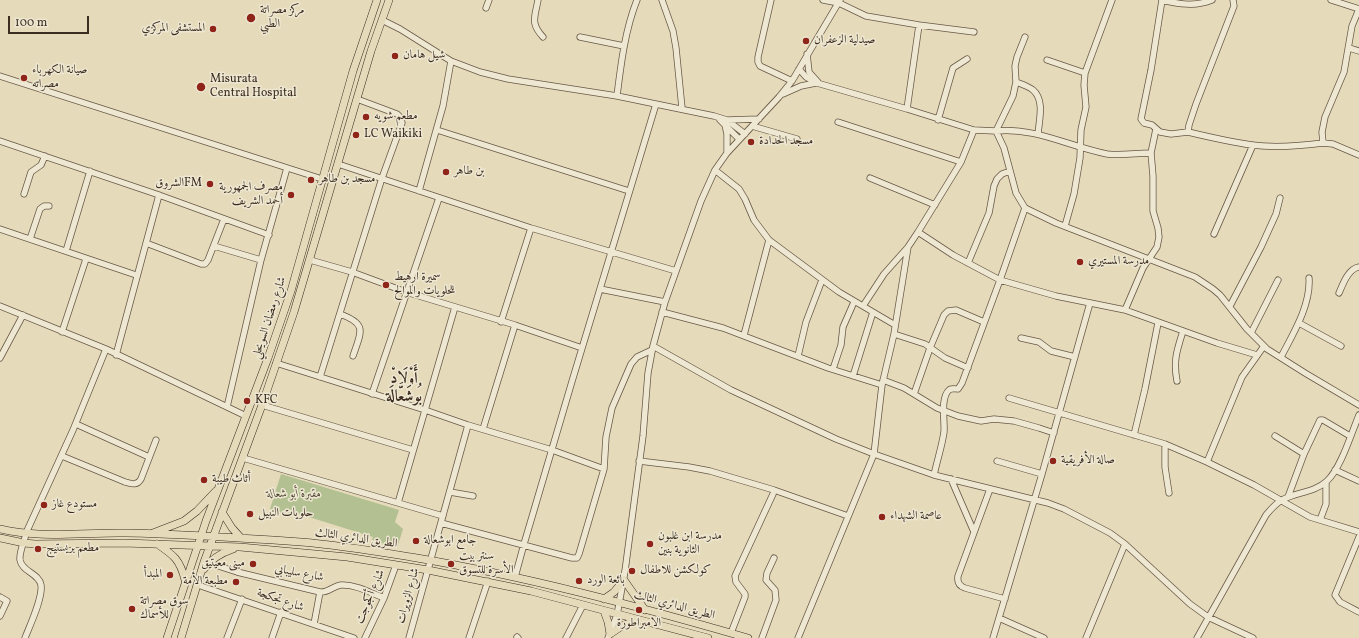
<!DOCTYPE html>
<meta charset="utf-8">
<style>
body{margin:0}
#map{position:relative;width:1359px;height:638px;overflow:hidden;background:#e5daba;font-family:Vollkorn,serif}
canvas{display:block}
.scale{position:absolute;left:8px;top:16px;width:81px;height:18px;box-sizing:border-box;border:2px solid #3d2d21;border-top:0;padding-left:5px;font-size:12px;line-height:14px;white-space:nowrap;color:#3d2d21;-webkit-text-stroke:3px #eee7d2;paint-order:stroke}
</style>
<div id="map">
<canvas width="1359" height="638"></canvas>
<div class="scale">100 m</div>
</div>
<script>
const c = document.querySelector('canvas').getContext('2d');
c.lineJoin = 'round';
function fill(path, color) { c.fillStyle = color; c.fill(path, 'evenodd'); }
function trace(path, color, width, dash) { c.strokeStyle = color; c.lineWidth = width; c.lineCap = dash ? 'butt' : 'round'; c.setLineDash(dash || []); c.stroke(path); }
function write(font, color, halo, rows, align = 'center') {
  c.font = font + ' Vollkorn,Amiri,serif'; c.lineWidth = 3; c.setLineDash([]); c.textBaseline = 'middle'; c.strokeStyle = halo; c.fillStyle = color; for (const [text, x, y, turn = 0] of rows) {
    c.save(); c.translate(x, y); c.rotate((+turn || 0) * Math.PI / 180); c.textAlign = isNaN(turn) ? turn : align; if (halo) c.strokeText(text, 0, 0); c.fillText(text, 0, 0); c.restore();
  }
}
const green = new Path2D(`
 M 281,474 L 399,510 L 395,522 L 403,529 L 397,548 L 372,540 L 373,537 L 293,512 L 292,516 L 270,509 Z`);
const minor = new Path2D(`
 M 538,0 C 535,17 530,23 543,37
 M 662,0 L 673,31 L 676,48 L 682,108
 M 771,0 L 758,57 L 758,62 L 760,66 L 792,81
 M 823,0 L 839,3 L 866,16 L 919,25 L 974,32
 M 1162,0 L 1151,70 L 1141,119 L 1144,123 L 1152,125 L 1160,132 L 1171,134 L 1188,132
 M 1162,0 C 1179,4 1195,7 1212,0
 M 1233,0 L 1234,6 L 1196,104 L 1189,125 L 1188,132 C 1209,137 1230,142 1252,145 C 1274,148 1300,146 1323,143
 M 1331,0 L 1359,9
 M 486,8 L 489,0
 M 1359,9 L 1352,26 L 1344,72 L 1325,117 L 1322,132 L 1323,143 L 1333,144 L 1359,155
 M 382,20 L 400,29 L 451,61 L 480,72 L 508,79 L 617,96 L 714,116 L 727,120 L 745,134
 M 580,37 L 624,46
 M 1349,48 L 1359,51
 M 807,54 L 809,72 L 818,82
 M 1047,60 L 1085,73
 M 799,69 L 806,77 L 817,83 L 907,109 L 974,130 L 996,131 L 1004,148 L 1016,193 L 1025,208 L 1056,223 L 1195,277 L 1213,289 L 1220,295 L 1247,329 L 1267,349 L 1305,373 L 1359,405
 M 0,76 L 322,179
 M 1016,82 C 1021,84 1028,86 1033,90 C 1045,100 1039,121 1038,134
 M 783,94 L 801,86 L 816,83
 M 617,96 C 621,64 625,30 637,0
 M 907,109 L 919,25
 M 720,120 L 739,139
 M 727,120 L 759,119
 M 938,120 L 953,68 L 967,59
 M 838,122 L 961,162
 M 725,125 L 727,134 L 727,152
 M 752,126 L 797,139
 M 437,130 L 629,191
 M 996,131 C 1035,127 1070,147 1107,154 C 1122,156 1136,153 1151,153 L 1156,129
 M 996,131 L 1013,96 L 1016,82 L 1015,66 L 1017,57 L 1025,37
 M 0,141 L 159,195 L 269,235
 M 338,164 L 531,228 L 676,271
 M 715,170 L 739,189 L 745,199 L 754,220 L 769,240 L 839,292 L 895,325
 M 870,178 L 935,205
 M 419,191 L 443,106 L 451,61
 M 24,194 L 31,172 L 41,165 L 45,156
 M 1025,208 L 1000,280 L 1056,296 L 1125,310 L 1143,268 L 1157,247 L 1159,237 L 1158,228 L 1153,211 L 1153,176 L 1151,153
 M 1065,226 L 1074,194 L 1080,158 L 1081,130 L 1086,107 L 1084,85 L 1085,73 L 1112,0
 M 0,229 L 136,275
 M 1214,234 L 1253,145
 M 30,239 L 40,209 L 44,206 L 49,206
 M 146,243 L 201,264 L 205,264 L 208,260 L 224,219
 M 214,246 L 261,260
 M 66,251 L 90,171
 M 310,260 L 352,272 L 406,292 L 515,325 L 582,348
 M 968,263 L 989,213 L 994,186 L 997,179 L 1002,174 L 1010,171
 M 600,289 L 665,302
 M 1339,293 C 1343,284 1348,269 1359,267
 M 0,306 L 106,349 L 246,416
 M 863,306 L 884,274 L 908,247
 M 1230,306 L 1261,247 L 1276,214 L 1280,198
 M 1125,310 L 1217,343 L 1257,355
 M 662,312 L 723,328 L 828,368 L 882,385
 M 340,314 C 368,324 361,332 353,356
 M 501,322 L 531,228
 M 1299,323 L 1341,346
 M 62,332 L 86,259
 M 1251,333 L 1278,280
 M 894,334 L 925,344 L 945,358 L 968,368
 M 744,335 L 769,240
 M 1021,338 L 1039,342 L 1051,351 L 1075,357
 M 653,346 L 731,390 L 836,439 L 874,454 L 934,475 L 1048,503 L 1064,509 L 1110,533 L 1125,544 L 1190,604 L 1208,617 L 1253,638
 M 116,355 L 159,195
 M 798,356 L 806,322 L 822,280
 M 1281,357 C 1293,334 1311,305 1309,278
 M 0,358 L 23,315
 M 276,363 L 425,410 L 468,425 L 552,450 L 604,469
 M 833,369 L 841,345 L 843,327 L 854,302
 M 853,376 L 873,312
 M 320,377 L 382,178 L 402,123 L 401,118 L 397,114 L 357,99
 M 883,380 L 904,388 L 937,408 L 958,416 L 981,421 L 994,419 L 1014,421 L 1039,428 L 1054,433
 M 1177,381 C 1173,361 1177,350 1183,331
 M 372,394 L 439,198
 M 914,394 L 930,348 L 944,315 L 948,311 L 956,310 L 984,322
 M 1009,398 L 1165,444 L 1207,462 L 1254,485 L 1310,517 L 1359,532
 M 262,405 L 413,450
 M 227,407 L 261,260 L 287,168
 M 76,424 L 149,457
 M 483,429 L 515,325
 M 1134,435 L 1145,389 L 1158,323
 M 1275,436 L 1304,454
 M 1165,444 L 1165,467 L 1169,493
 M 62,456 L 125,482 C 132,484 137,486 141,479 L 156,440
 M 243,458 L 443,516
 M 639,461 L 689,467 L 710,471 L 774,490 L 848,516
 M 997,461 L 1042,474
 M 1207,462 L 1242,377 L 1264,346
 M 1335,470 L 1359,481
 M 934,475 C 937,461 942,446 944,432 C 945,422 940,398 949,390 C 951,388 955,389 958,389 L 962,383 L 1000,280 L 953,255 L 918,232 L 961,162 L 974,130
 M 951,479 L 974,532
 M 990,489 L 958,576 C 957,582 959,586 965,588 L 1005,599
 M 450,492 L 473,496
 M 1288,497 L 1304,454 L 1320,420 L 1323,420 L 1350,436
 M 398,503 L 455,307
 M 1320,520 L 1326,504 L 1326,482
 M 441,523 L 572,558 L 577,558 L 579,554 L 604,469 L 606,437 L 612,408 L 631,364 L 637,357 L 652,350
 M 1359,537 L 1335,595 L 1340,602 L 1359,612
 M 209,563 L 237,572 L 320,592 C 328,593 333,586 341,585 C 355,584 371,593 384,598
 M 515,577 L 524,544 L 573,378 L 656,104
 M 198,585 L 354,638
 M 0,597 L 7,601 L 0,616
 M 999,618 L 1044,638
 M 314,624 L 320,592
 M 731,633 L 745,597 L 745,594 L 736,582 L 735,576 L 773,494
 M 517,637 L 518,638
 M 25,638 C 30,625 43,598 41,585 C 39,573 22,572 20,560 C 19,551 25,541 26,533 L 73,430 L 106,349
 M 227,638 L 242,599
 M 272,638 L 281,612
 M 365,638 L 384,598 L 396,565
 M 409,638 L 468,425
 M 469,638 L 488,581
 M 566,638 L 583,605
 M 608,638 L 617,615 L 625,571 L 643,436 L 648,373 L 653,346 L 665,302 L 701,201 L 715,170 L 727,153 L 779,97 L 792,81 L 840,0
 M 762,638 L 776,600 L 775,590 L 766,580 L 767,573 L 774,558
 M 798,638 L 874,454 L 882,385 L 894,334 L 908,247 L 918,232
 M 993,638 L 1042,474 L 1090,303
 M 1086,638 L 1125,544
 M 1197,638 L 1266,515 C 1271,509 1275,504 1282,500 C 1296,492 1314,493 1327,481 C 1341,468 1351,434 1359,415`);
const major = new Path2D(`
 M 222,512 L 232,528 L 241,538
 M 0,529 C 41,539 84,532 126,533 C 184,534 243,538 301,542 C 338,545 374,551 411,557 C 525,576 637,606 748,638
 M 153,533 L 184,521 L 197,511 L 216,491
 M 0,538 L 24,543 L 35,544 L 124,543 L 240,547 L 347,557 L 428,570 L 531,591 L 708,638
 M 157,544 C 174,555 180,560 185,580
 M 204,569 C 211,559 221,553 233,549
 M 604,599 L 614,592 L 624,580 L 645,610
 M 604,611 L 608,622 L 610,634
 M 610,634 L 622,626 L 637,620
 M 167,638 L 206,521 L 268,358 L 291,291 L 353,71 L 377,0
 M 181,638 L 204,562 L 262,405 L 294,312 L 371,51 L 389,0`);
const markers = [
 [251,18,5,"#8f2418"],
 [213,29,4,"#8f2418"],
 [806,41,4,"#8f2418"],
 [395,56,4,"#8f2418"],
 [24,78,4,"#8f2418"],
 [201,87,5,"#8f2418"],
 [366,117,4,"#8f2418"],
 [356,135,4,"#8f2418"],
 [751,142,4,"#8f2418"],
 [446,172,4,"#8f2418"],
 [311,180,4,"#8f2418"],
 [210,184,4,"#8f2418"],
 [291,195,4,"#8f2418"],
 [1080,262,4,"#8f2418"],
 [386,285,4,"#8f2418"],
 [247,401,4,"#8f2418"],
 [1053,461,4,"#8f2418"],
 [204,480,4,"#8f2418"],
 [44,505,4,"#8f2418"],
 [250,514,4,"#8f2418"],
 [882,517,4,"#8f2418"],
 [416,541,4,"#8f2418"],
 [650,544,4,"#8f2418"],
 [38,549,4,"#8f2418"],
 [253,564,4,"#8f2418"],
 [451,564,4,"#8f2418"],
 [632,571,4,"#8f2418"],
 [170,575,4,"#8f2418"],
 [579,581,4,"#8f2418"],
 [236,582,4,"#8f2418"],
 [132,609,4,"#8f2418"],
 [639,610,4,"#8f2418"]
];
const poiNames = [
 ["مركز مصراتة",260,11],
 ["الطبي",260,25],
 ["المستشفى المركزي",205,29,"right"],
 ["صيدلية الزعفران",814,41],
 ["شيل هامان",403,56],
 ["صيانة الكهرباء",32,71],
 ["مصراته",32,85],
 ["Misurata",210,80],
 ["Central Hospital",210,94],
 ["مطعم شويه",374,117],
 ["LC Waikiki",364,135],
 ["مسجد الحدادة",759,142],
 ["بن طاهر",454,172],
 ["مسجد بن طاهر",319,180],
 ["الشروقFM",202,184,"right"],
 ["مصرف الجمهورية",283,188,"right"],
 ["أحمد الشريف",283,202,"right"],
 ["مدرسة المستيري",1088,262],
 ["سميرة ارهيط",394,278],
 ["للحلويات والموالح",394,292],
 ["KFC",255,401],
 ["صالة الأفريقية",1061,461],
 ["أثاث طيبة",212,480],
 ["مستودع غاز",52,505],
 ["حلويات النبيل",258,514],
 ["عاصمة الشهداء",890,517],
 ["مدرسة ابن غلبون",658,537],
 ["الثانوية بنين",658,551],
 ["جامع ابوشعالة",424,541],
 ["مطعم بريستيج",46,549],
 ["سنتر بيت",459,557],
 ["الأسرة للتسوق",459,571],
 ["مبنى معيتيق",245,564,"right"],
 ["كولكشن للاطفال",640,571],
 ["المبدأ",162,575,"right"],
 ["بائعة الورد",587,581],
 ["مطبعة الأمة",228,582,"right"],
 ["سوق مصراتة",140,602],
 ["للأسماك",140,616],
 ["الامبراطورة",639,624,"center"]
];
const streetNames = [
 ["شارع رمضان السويحلي",270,318,-72],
 ["الطريق الدائري الثالث",356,539,8],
 ["شارع سليبابي",299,574,11],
 ["شارع الزويرات",409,596,-75],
 ["شارع أكجوجت",371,597,-67],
 ["شارع تجكجة",280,601,19],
 ["الطريق الدائري الثالث",674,606,15]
];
const parkNames = [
 ["مقبرة أبو شعالة",294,495]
];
const districtNames = [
 ["أَوْلَادْ",404,380],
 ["بُوشَعَّالَة",404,398]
];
fill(green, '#b2c092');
trace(minor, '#675847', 7);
trace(major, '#3d2d21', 8);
trace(minor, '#eee7d2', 5.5);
trace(major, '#e5daba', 7);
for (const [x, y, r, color] of markers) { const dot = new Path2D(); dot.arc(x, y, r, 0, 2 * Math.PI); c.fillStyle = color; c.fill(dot); trace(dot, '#eee7d2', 1.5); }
write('12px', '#3d2d21', '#eee7d2', poiNames, 'left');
write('12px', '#3d2d21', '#eee7d2', streetNames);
write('italic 12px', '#544a38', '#eee7d2', parkNames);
write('bold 16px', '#3d2d21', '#eee7d2', districtNames);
</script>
